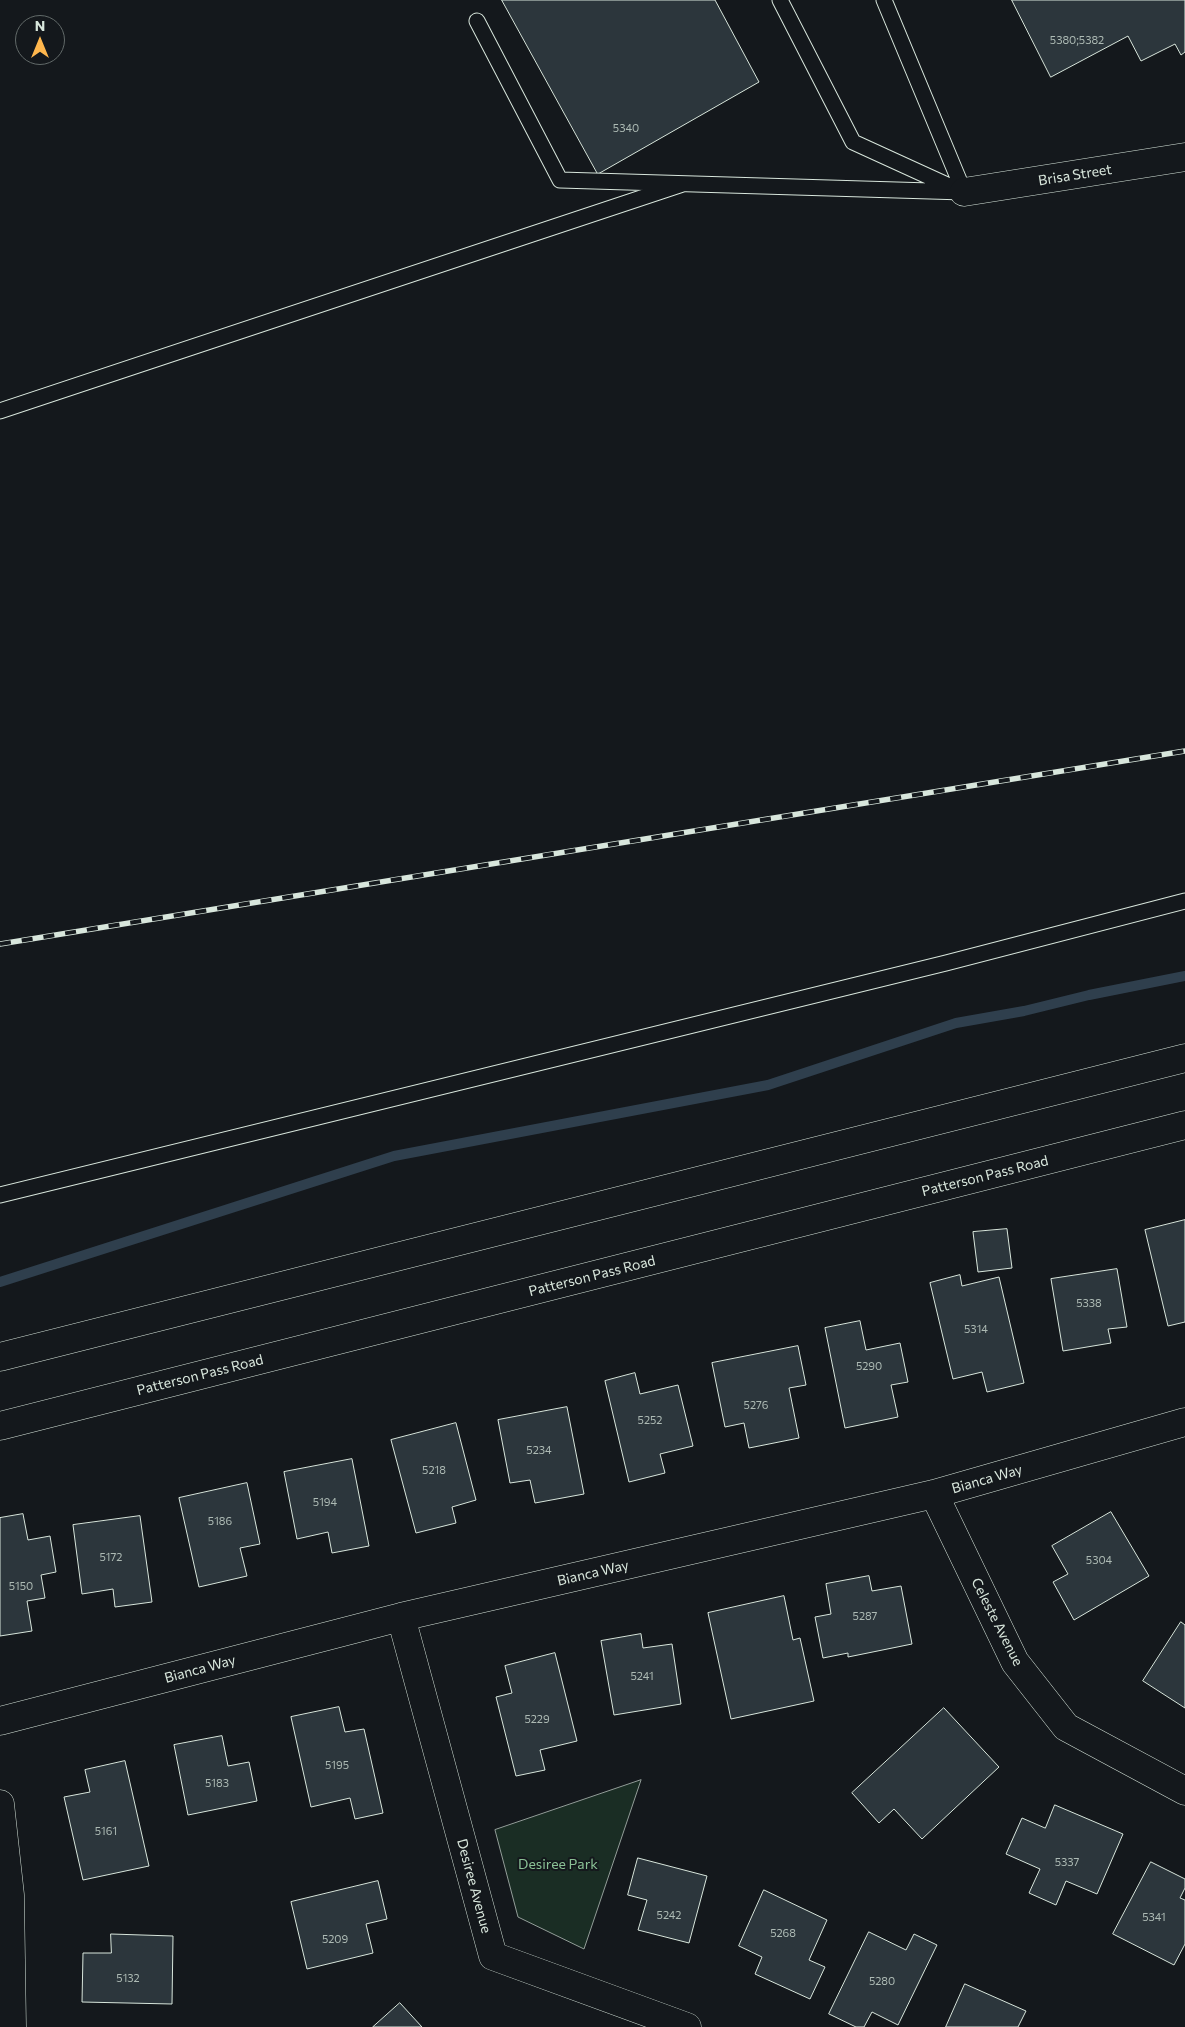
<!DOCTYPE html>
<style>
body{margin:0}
#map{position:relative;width:1185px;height:2027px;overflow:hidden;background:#14181c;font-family:Commissioner,sans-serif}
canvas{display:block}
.north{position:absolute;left:15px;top:15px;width:50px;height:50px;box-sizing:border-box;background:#14181c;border:1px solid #626a69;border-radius:50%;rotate:0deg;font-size:14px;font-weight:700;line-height:20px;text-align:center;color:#d8e6dc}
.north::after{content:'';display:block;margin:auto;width:18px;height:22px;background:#ffb74d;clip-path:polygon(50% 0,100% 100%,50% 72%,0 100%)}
</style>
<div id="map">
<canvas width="1185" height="2027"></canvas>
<div class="north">N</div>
</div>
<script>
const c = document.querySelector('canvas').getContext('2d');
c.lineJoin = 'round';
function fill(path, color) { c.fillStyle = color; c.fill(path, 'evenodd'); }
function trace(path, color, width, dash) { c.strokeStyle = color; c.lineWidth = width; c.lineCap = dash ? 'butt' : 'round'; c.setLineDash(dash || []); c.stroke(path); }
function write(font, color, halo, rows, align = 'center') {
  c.font = font + ' Commissioner,sans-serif'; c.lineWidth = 4; c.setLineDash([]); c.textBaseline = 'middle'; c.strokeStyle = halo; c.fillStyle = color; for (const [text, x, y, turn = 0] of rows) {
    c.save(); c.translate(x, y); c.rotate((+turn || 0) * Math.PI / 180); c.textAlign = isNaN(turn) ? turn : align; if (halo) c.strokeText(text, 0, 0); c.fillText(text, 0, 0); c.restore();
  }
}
const green = new Path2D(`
 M 641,1780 L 584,1949 L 518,1917 L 495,1830 Z`);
const stream = new Path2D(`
 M 0,1282 L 394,1156 L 768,1085 L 956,1023 L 1024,1011 L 1089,995 L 1185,976`);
const building = new Path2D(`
 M 502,0 L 715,0 L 759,82 L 598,174 Z
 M 1012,0 L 1185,0 L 1185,52 L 1181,55 L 1175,44 L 1141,61 L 1128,36 L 1051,77 Z
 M 1185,1220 L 1185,1322 L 1168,1326 L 1145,1230 Z
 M 1007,1229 L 1012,1268 L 978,1272 L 973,1232 Z
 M 1117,1269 L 1127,1327 L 1108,1329 L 1111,1343 L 1063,1351 L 1051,1279 Z
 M 960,1275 L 962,1286 L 999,1277 L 1024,1383 L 987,1392 L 982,1372 L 953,1379 L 930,1283 Z
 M 860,1321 L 866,1350 L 900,1343 L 908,1382 L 891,1385 L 898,1417 L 845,1428 L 825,1328 Z
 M 798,1346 L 806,1385 L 789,1388 L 799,1438 L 749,1448 L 744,1423 L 725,1427 L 712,1363 Z
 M 635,1373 L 640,1394 L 678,1385 L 693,1446 L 660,1454 L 665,1473 L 629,1482 L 605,1381 Z
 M 567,1407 L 584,1494 L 535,1503 L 530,1480 L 510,1483 L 498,1420 Z
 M 456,1423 L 476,1500 L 452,1507 L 456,1523 L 416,1533 L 391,1440 Z
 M 352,1459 L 369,1546 L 332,1553 L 328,1532 L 297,1539 L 284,1472 Z
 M 247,1483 L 260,1544 L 240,1548 L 247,1576 L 199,1587 L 179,1498 Z
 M 1111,1512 L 1149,1576 L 1074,1620 L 1053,1582 L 1068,1574 L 1052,1546 Z
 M 23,1514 L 28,1540 L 50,1536 L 56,1572 L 41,1575 L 45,1598 L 27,1601 L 32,1631 L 0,1636 L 0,1518 Z
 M 140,1516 L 152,1602 L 115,1607 L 113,1589 L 82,1594 L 73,1525 Z
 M 869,1576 L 872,1591 L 901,1586 L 912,1644 L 848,1657 L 848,1653 L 823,1658 L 815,1617 L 831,1614 L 826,1584 Z
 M 784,1596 L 793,1640 L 800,1638 L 814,1701 L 731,1719 L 708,1613 Z
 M 1181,1622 L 1185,1625 L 1185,1708 L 1143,1681 Z
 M 641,1634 L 643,1648 L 672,1644 L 681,1704 L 614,1715 L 601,1641 Z
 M 555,1653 L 577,1741 L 540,1750 L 545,1770 L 516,1776 L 496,1697 L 512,1693 L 505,1666 Z
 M 339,1707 L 345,1732 L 364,1729 L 383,1813 L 355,1819 L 350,1798 L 311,1807 L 291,1717 Z
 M 944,1708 L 999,1767 L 922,1839 L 894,1809 L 879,1823 L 852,1793 Z
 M 222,1736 L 228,1766 L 249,1762 L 257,1801 L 188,1815 L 174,1745 Z
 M 125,1761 L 149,1866 L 83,1880 L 64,1797 L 90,1792 L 85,1770 Z
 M 1055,1805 L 1123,1834 L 1097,1894 L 1066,1881 L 1056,1905 L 1029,1893 L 1040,1869 L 1006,1854 L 1022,1818 L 1045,1828 Z
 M 638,1858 L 707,1876 L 689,1943 L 638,1930 L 647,1900 L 628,1895 Z
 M 1151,1862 L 1185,1879 L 1185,1888 L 1180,1898 L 1185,1900 L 1185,1944 L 1174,1965 L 1113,1934 Z
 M 378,1881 L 387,1919 L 366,1924 L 373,1953 L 307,1969 L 291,1902 Z
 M 764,1890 L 827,1920 L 809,1960 L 825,1967 L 810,1999 L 755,1974 L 762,1957 L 739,1946 Z
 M 869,1932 L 906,1950 L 914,1934 L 937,1945 L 898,2025 L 872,2012 L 864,2027 L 856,2027 L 829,2014 Z
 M 111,1934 L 173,1936 L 172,2004 L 82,2002 L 83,1953 L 111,1953 Z
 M 965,1984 L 1026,2011 L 1018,2027 L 946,2027 Z
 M 400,2003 L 422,2027 L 373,2027 Z`);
const lane = new Path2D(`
 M 780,0 L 853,142 L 958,190
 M 884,0 L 964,192
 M 477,21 L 560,180 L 964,192
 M 0,411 L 683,184
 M 0,1195 L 946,963 L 1185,901`);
const street = new Path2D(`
 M 964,192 L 1185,157
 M 934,1494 L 1015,1662 L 1066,1727 L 1185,1791
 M 401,1617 L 493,1956 L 687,2027
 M 0,1721 L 401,1617 L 934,1494 L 1185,1422
 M 0,1804 L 10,1895 L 12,2027`);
const secondary = new Path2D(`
 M 0,1357 L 1185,1058
 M 0,1426 L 1185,1125`);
const rail = new Path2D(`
 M 0,944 L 1185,751`);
const numberNames = [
 ["5380;5382",1077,40],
 ["5340",626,128],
 ["5338",1089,1303],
 ["5314",976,1329],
 ["5290",869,1366],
 ["5276",756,1405],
 ["5252",650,1420],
 ["5234",539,1450],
 ["5218",434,1470],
 ["5194",325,1502],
 ["5186",220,1521],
 ["5172",111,1557],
 ["5304",1099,1560],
 ["5150",21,1586],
 ["5287",865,1616],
 ["5241",642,1676],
 ["5229",537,1719],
 ["5195",337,1765],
 ["5183",217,1783],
 ["5161",106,1831],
 ["5337",1067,1862],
 ["5242",669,1915],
 ["5341",1154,1917],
 ["5268",783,1933],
 ["5209",335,1939],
 ["5132",128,1978],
 ["5280",882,1981]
];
const streetNames = [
 ["Brisa Street",1075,175,-9],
 ["Patterson Pass Road",985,1176,-14],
 ["Patterson Pass Road",592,1276,-14],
 ["Patterson Pass Road",200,1375,-14],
 ["Bianca Way",987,1479,-16],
 ["Bianca Way",593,1573,-13],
 ["Celeste Avenue",997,1622,63],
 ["Bianca Way",200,1669,-15],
 ["Desiree Avenue",474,1886,75]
];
const parkNames = [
 ["Desiree Park",558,1864]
];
fill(green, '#1a2d24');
trace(green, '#939e99', 1);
trace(stream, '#2f3f4d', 10);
fill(building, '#2c363c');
trace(building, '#d8e6dc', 1);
trace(lane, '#d8e6dc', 17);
trace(street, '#d8e6dc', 29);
trace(secondary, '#d8e6dc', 29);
trace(lane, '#14181c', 15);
trace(street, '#14181c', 28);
trace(secondary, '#14181c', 28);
trace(rail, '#d8e6dc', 5.5);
trace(rail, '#14181c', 4, [11]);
write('11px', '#adbab4', null, numberNames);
write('14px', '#d8e6dc', '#14181c', streetNames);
write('14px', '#8ac095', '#14181c', parkNames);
</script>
